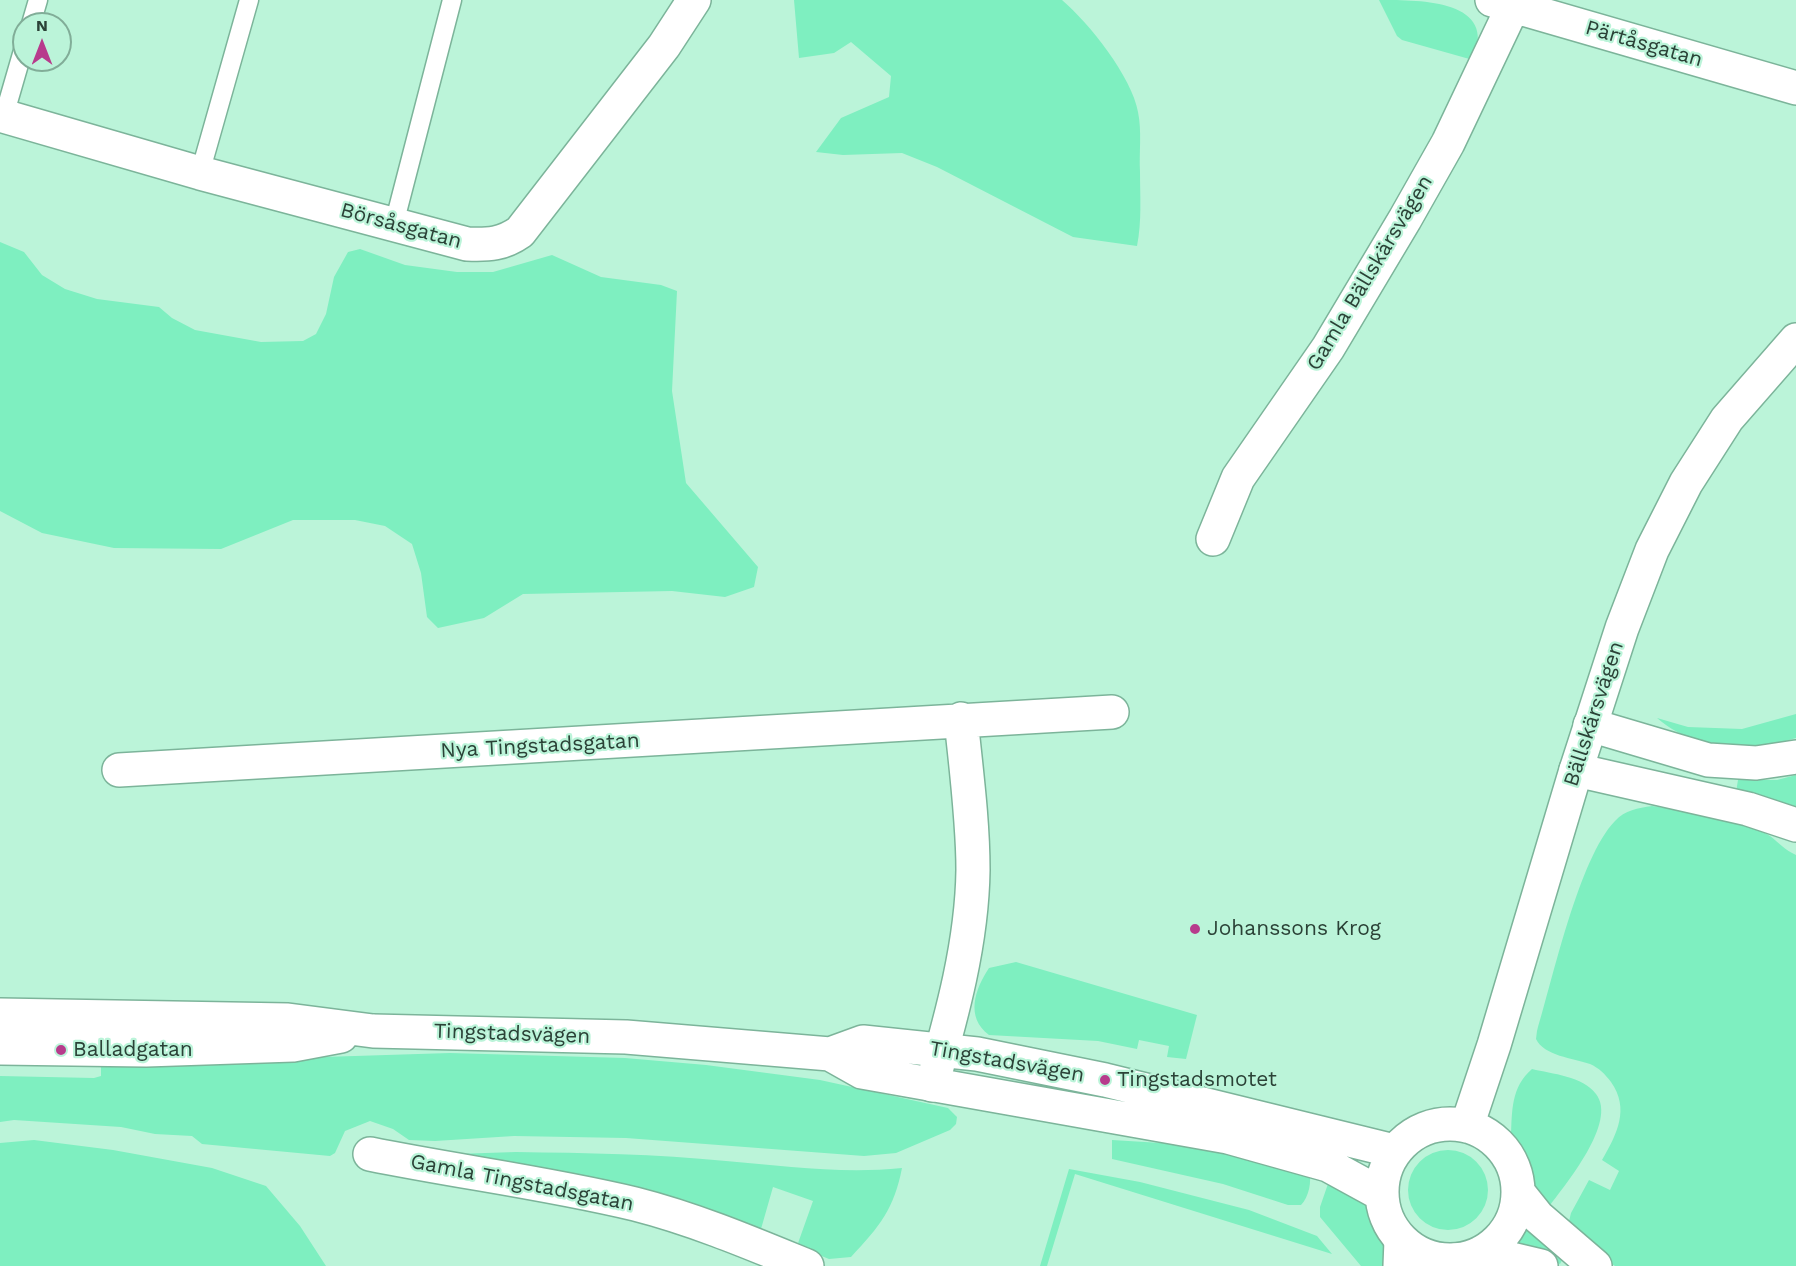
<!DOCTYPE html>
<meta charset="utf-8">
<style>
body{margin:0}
#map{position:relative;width:1796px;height:1266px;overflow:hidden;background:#bbf4d9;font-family:"Work Sans",sans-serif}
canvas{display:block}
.north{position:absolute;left:12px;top:12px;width:60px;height:60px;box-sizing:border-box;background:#bbf4d9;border:2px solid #81ad98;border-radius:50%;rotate:0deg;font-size:16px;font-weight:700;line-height:24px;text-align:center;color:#2b4237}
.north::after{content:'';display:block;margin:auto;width:21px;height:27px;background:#b73b8c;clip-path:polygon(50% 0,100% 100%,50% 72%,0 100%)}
</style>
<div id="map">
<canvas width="1796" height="1266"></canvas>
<div class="north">N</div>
</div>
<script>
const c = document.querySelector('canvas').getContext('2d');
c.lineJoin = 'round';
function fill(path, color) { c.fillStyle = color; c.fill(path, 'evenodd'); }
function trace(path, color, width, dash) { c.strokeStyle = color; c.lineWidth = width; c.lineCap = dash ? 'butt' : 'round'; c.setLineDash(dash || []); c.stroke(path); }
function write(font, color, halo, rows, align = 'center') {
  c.font = font + ' "Work Sans",sans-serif'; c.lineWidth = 4.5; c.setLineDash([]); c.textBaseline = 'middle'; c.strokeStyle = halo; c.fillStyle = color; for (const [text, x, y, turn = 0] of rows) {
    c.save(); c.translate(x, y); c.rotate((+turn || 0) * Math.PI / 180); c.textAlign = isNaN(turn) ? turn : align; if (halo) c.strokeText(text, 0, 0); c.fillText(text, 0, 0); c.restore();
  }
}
const green = new Path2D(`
 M 794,0 L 1062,0 C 1089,23 1132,77 1138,112 C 1142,131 1139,153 1140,172 C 1140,197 1142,221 1137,246 L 1073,237 L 937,167 L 902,153 L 843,155 L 816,152 L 841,118 L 889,97 L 891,76 L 851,42 L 834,53 L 799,58 Z
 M 1379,0 C 1423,0 1498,0 1473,60 L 1402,40 L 1397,36 Z
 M 0,242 L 24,252 L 42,275 L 65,289 L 97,299 L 159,307 L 172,318 L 195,330 L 261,342 L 303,341 L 316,334 L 326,314 L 334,277 L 348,252 L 360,249 L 405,265 L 457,272 L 493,272 L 552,255 L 601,277 L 661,285 L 677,291 L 672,391 L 686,483 L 758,567 L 754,587 L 725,597 L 672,591 L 523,594 L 484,618 L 438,628 L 427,617 L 421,573 L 412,544 L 385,526 L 355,520 L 293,520 L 221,549 L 114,548 L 42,533 L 0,511 Z
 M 1796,714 L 1796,738 C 1748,753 1697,752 1657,718 L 1688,727 L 1742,729 Z
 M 1796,775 L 1796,808 L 1736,792 L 1738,780 L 1777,780 Z
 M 1652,806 C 1684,811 1744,819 1770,836 C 1779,843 1785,850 1796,855 L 1796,1266 L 1615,1266 L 1594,1252 L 1568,1225 L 1571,1213 L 1589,1180 L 1610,1190 L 1619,1171 L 1602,1160 C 1617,1134 1630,1109 1611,1082 C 1605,1074 1599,1068 1590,1064 C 1573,1058 1544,1056 1536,1039 L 1537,1031 C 1553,978 1579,858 1615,821 C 1625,810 1638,808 1652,806 Z
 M 1016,962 L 1197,1015 L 1186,1059 L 1167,1057 L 1169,1046 L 1139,1040 L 1137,1049 L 1098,1041 L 989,1035 C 965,1017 975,989 989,968 Z
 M 450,1053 L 625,1058 L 706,1065 L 820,1080 L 948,1108 L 957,1117 L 956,1124 L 950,1130 L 896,1153 L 864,1156 L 626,1138 L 514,1136 L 435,1141 L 409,1140 L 393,1129 L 370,1121 L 345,1131 L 335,1153 L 330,1156 L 202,1144 L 192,1136 L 155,1134 L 121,1127 L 14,1120 L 0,1122 L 0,1076 L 94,1078 L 101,1076 L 101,1064 Z
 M 1532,1069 C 1552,1074 1583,1076 1596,1094 C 1618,1122 1565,1185 1548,1208 L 1534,1192 L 1519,1147 L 1511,1137 C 1512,1111 1511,1087 1532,1069 Z
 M 34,1140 L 113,1150 L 212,1168 L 266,1186 L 300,1226 L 326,1266 L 0,1266 L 0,1143 Z
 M 1112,1140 L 1210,1146 L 1309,1171 C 1312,1181 1309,1197 1301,1205 L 1288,1205 L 1223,1184 L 1112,1159 Z
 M1408 1190a40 40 0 1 1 80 0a40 40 0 1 1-80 0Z
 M 516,1152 C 586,1153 656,1154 726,1161 C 785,1166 842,1174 902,1168 C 894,1209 880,1226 851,1257 L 829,1259 L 797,1246 L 813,1201 L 773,1187 L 761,1229 L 688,1204 L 455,1154 Z
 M 1069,1169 L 1140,1182 L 1249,1210 L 1317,1236 L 1332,1254 L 1075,1174 L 1047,1266 L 1040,1266 Z
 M 1330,1178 L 1366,1202 L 1385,1242 L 1390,1266 L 1361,1266 L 1320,1217 L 1320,1207 Z
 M 1527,1224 L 1565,1255 L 1560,1264 L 1513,1245 Z`);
const service = new Path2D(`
 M 31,24 L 38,0
 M 4,116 L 24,47
 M 200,173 L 249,0
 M 394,224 L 452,0`);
const minor = new Path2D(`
 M 1492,0 L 1796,88
 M 0,115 L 200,173 L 467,244 C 489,245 503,244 520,232 L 664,46 L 694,0
 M 1213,539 L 1238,478 L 1328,348 L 1405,219 L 1448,143 L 1516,0
 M 119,770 L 1112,712
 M 932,1085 C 952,1015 972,943 973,870 C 973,820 966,769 961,719
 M 370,1154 C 459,1172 548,1183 635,1204 C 694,1219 751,1243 807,1266
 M 1400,1266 L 1401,1240
 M 1450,1266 L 1456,1260`);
const tertiary = new Path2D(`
 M 0,1015 L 288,1020 L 373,1031 L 626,1037 L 830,1054 L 862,1072 L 1228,1137 L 1328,1165 L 1381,1194
 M 0,1048 L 146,1050 L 293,1045 L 341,1036
 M 830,1054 L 863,1042 L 977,1054 L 1105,1080 L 1394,1151
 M1382 1192a68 68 0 1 1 136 0a68 68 0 1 1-136 0Z
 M 1467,1126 L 1494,1045 L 1576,770 L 1622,628 L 1652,550 L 1686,483 L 1727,419 L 1796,340
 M 1518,1192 L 1538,1217 L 1595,1266
 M 1482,1252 L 1541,1266`);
const motorway = new Path2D(`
 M 1590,725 L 1708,760 L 1756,763 L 1796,757
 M 1576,770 L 1748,809 L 1796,825`);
const markers = [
 [1195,929,6,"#b73b8c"],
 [61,1050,6,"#b73b8c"],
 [1105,1080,6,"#b73b8c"]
];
const streetNames = [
 ["Pärtåsgatan",1644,44,16],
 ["Börsåsgatan",401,226,15],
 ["Gamla Bällskärsvägen",1370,273,-59],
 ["Bällskärsvägen",1594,714,-72],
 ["Nya Tingstadsgatan",540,746,-3],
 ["Tingstadsvägen",512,1034,2],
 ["Tingstadsvägen",1007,1062,10],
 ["Gamla Tingstadsgatan",522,1183,11]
];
const poiNames = [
 ["Johanssons Krog",1207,929],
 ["Balladgatan",73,1050],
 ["Tingstadsmotet",1117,1080]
];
fill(green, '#7eefc0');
trace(service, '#7cb49a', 21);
trace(minor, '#7cb49a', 36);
trace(tertiary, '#7cb49a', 36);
trace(motorway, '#7cb49a', 36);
trace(service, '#fff', 18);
trace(minor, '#fff', 33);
trace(tertiary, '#fff', 33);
trace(motorway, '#fff', 33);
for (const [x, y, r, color] of markers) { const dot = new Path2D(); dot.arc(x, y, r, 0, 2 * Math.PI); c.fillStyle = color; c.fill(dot); trace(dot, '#bbf4d9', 2); }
write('21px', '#2b4237', '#bbf4d9', streetNames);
write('21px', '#2b4237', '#bbf4d9', poiNames, 'left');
</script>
